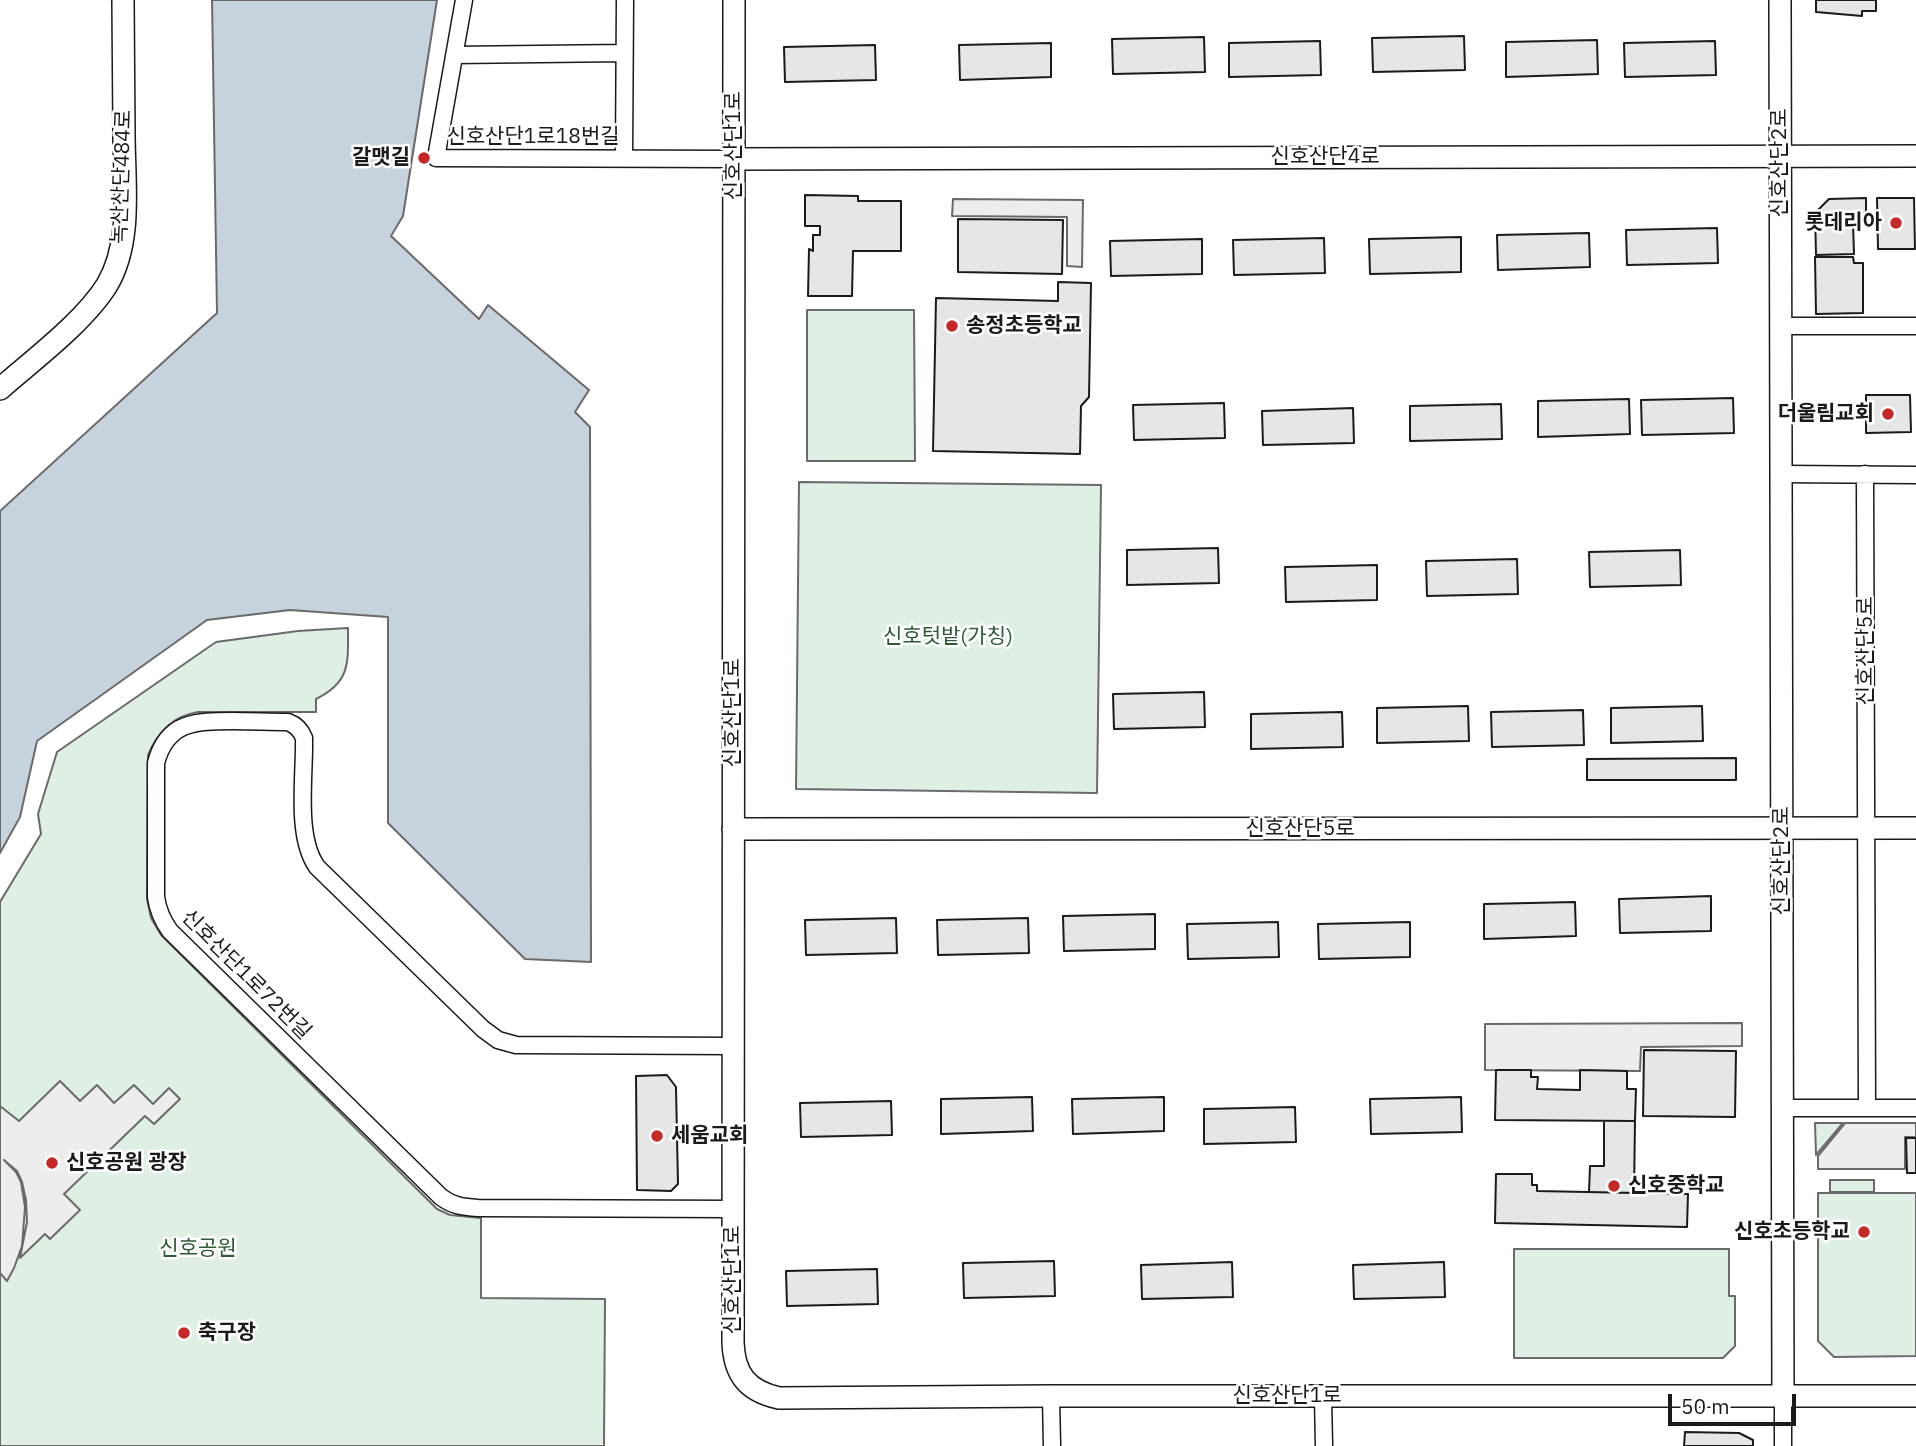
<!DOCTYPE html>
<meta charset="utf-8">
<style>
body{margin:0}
#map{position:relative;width:1916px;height:1446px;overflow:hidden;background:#fff;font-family:"IBM Plex Sans",sans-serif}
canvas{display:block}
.scale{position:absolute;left:1668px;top:1394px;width:128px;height:32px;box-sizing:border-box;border:4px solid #1a1a1a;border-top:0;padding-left:9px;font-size:21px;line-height:24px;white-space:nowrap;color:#1a1a1a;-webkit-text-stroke:5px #fff;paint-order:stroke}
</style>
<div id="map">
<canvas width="1916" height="1446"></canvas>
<div class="scale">50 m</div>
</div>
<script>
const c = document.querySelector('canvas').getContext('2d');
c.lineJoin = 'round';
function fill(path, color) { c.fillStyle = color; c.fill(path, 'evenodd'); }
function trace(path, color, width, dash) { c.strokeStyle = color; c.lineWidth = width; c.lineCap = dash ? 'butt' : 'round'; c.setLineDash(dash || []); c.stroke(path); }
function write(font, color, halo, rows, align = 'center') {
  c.font = font + ' "IBM Plex Sans","Noto Sans KR",sans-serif'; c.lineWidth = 5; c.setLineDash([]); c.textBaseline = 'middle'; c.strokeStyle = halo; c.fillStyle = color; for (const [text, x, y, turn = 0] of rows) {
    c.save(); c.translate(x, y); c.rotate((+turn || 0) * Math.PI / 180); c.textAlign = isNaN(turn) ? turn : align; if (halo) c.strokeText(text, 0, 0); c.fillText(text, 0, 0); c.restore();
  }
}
const green = new Path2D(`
 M 807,310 L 914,310 L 915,461 L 807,461 Z
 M 799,482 L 1101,485 L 1097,793 L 796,789 Z
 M 348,628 C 348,662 351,682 316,699 L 316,712 L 198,712 C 173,716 158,731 148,755 L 147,899 L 151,918 L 161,935 L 437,1209 L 450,1215 L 481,1218 L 481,1298 L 605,1299 L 604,1446 L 0,1446 L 0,902 L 41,834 L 38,814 L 57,752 L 216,642 L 298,631 Z
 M 1815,1123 L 1843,1123 L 1816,1155 Z
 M 1830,1180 L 1874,1180 L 1874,1192 L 1830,1192 Z
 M 1818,1193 L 1916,1193 L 1916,1356 L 1834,1357 L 1818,1341 Z
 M 1514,1249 L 1729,1249 L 1729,1296 L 1735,1296 L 1735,1346 L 1723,1358 L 1514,1358 Z`);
const parking = new Path2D(`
 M 953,199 L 1083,200 L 1082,267 L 1067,266 L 1067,217 L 952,216 Z
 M 1742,1023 L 1742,1046 L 1641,1047 L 1640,1071 L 1485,1070 L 1485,1024 Z
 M 60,1081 L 80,1101 L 97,1085 L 114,1103 L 134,1085 L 153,1104 L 169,1088 L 180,1099 L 154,1124 L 145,1116 L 64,1194 L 80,1210 L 50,1239 L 45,1234 L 20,1258 L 27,1222 L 26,1200 L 22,1182 L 17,1171 L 4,1160 L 16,1172 L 21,1182 L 25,1207 L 22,1246 L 14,1268 L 7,1281 L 0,1273 L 0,1106 L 19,1121 Z
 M 1845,1123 L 1916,1123 L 1916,1137 L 1905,1137 L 1905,1169 L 1818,1169 L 1818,1156 Z`);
const water = new Path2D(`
 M 212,0 L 437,0 L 403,216 L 391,236 L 479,319 L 488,305 L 589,390 L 575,412 L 590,427 L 591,962 L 525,959 L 388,823 L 388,617 L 290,610 L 207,620 L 37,741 L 20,817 L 0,853 L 0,511 L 217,313 Z`);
const building = new Path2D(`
 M 1816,0 L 1876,0 L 1876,11 L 1862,11 L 1862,16 L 1816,12 Z
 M 1464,36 L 1465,70 L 1373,72 L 1372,38 Z
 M 1204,37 L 1205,72 L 1113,74 L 1112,39 Z
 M 1597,40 L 1598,74 L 1506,77 L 1506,42 Z
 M 1320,41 L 1321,75 L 1229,77 L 1229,43 Z
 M 1715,41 L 1716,75 L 1625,77 L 1624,43 Z
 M 1051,43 L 1051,77 L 960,80 L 959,45 Z
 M 875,45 L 876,80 L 785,82 L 784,47 Z
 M 805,195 L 858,196 L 858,201 L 901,201 L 901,251 L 853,251 L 852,296 L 808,296 L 809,249 L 813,251 L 813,235 L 820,235 L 820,226 L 805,226 Z
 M 1866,198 L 1866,223 L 1853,223 L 1854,254 L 1816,255 L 1815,213 L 1829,199 Z
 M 1877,198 L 1914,198 L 1915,249 L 1878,249 Z
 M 958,219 L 1063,220 L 1062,274 L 958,272 Z
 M 1717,228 L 1718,263 L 1627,265 L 1626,230 Z
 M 1589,233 L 1590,267 L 1498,270 L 1497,235 Z
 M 1461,237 L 1461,272 L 1370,274 L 1369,239 Z
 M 1324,238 L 1325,273 L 1234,275 L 1233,240 Z
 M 1202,239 L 1202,274 L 1111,276 L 1110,241 Z
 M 1815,257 L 1853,257 L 1854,263 L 1863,263 L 1863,313 L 1816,314 Z
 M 1058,282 L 1091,283 L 1089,397 L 1081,406 L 1080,454 L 933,451 L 936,298 L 1058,301 Z
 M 1866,395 L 1910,395 L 1911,432 L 1866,433 Z
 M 1733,398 L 1734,433 L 1642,435 L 1641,400 Z
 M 1629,399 L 1630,434 L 1538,437 L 1538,401 Z
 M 1224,403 L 1225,438 L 1134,440 L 1133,405 Z
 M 1501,404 L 1502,439 L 1410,441 L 1410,406 Z
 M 1353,408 L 1354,443 L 1263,445 L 1262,411 Z
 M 1218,548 L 1219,583 L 1127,585 L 1127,550 Z
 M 1680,550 L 1681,585 L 1590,587 L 1589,552 Z
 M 1517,559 L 1518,594 L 1427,596 L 1426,561 Z
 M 1377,565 L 1377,600 L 1286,602 L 1285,567 Z
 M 1204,692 L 1205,727 L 1114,729 L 1113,694 Z
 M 1468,706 L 1469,741 L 1377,743 L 1377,708 Z
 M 1702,706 L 1703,741 L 1611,743 L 1611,708 Z
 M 1583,710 L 1584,745 L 1492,747 L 1491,712 Z
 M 1342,712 L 1343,747 L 1251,749 L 1251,714 Z
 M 1736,758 L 1736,780 L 1587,780 L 1587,759 Z
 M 1711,896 L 1711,931 L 1620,933 L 1619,899 Z
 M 1575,902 L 1576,936 L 1484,939 L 1484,904 Z
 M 1155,914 L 1155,949 L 1064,951 L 1063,916 Z
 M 896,918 L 897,953 L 806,955 L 805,920 Z
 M 1028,918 L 1029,953 L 938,955 L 937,920 Z
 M 1278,922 L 1279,957 L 1188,959 L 1187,924 Z
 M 1410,922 L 1410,957 L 1319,959 L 1318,924 Z
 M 1644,1050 L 1736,1051 L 1735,1117 L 1643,1116 Z
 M 1496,1070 L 1531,1070 L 1531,1077 L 1538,1077 L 1537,1089 L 1580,1090 L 1580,1070 L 1627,1071 L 1627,1089 L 1636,1089 L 1635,1121 L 1495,1120 Z
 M 667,1075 L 676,1087 L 678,1184 L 671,1191 L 637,1190 L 636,1076 Z
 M 1032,1097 L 1033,1131 L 941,1134 L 941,1099 Z
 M 1164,1097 L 1164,1131 L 1073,1134 L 1072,1099 Z
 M 1461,1097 L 1462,1132 L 1371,1134 L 1370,1099 Z
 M 891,1101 L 892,1135 L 801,1137 L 800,1103 Z
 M 1295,1107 L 1296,1142 L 1204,1144 L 1204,1109 Z
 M 1604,1121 L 1635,1121 L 1634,1193 L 1589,1192 L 1590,1166 L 1604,1166 Z
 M 1906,1138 L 1916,1138 L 1916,1173 L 1907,1173 Z
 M 1496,1174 L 1532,1174 L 1532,1185 L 1537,1185 L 1537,1191 L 1688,1194 L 1687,1227 L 1495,1223 Z
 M 1054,1261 L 1055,1296 L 964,1298 L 963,1263 Z
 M 1232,1262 L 1233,1297 L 1142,1299 L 1141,1265 Z
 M 1444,1262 L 1445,1297 L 1354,1299 L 1353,1265 Z
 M 877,1269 L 878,1304 L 787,1306 L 786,1271 Z
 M 1685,1432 L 1739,1433 L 1753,1440 L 1753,1446 L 1684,1446 Z`);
const street = new Path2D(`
 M 464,0 L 436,158 L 734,159
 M 454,55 L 624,53
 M 624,158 L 625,0
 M 1781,326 L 1916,326
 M 1781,474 L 1916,475
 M 1865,474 L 1867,1108
 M 1782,1108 L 1916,1108
 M 733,1209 L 478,1208 C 463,1207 453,1206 441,1197 L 170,931 C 162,920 158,911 156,897 L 156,763 C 167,721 196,721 233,721 C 252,721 270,722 288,722 C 296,725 301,730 304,738 C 305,776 295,836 317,867 L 483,1029 L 498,1040 L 516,1045 L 733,1046
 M 1051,1396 L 1052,1446
 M 1323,1396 L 1324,1446
 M 1783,1396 L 1783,1446`);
const secondary = new Path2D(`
 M 734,0 L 733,1342 C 734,1374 747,1391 779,1398 L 1051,1396 L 1916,1396
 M 1780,0 L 1783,1396
 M 734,159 L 1916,156
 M 0,389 C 33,360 84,322 107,285 C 133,241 124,183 124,133 C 124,89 123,44 123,0
 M 733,829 L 1916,828`);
const markers = [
 [424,158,7,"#c62828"],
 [1896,223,7,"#c62828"],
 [952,326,7,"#c62828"],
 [1888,414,7,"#c62828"],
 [657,1136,7,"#c62828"],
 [52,1163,7,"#c62828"],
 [1614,1186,7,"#c62828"],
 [1864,1232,7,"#c62828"],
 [184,1333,7,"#c62828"]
];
const streetNames = [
 ["신호산단1로18번길",533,137],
 ["신호산단1로",734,146,-90],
 ["신호산단4로",1325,157],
 ["신호산단2로",1780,163,-90],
 ["녹산산단484로",122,177,-88],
 ["신호산단5로",1866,651,-90],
 ["신호산단1로",733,713,-90],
 ["신호산단5로",1300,829],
 ["신호산단2로",1782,861,-90],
 ["신호산단1로72번길",246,975,45],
 ["신호산단1로",733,1280,-90],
 ["신호산단1로",1287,1396]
];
const poiNames = [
 ["갈맷길",410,158,"right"],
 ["롯데리아",1882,223,"right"],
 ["송정초등학교",966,326],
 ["더울림교회",1874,414,"right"],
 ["세움교회",671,1136],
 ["신호공원 광장",66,1163],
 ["신호중학교",1628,1186],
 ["신호초등학교",1850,1232,"right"],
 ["축구장",198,1333]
];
const parkNames = [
 ["신호텃밭(가칭)",948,637],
 ["신호공원",198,1249]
];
fill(green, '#e0efe3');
trace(green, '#6a6a6a', 2);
fill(parking, '#ededed');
trace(parking, '#6a6a6a', 2);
fill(water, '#c6d2dc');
trace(water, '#6a6a6a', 2);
fill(building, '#e6e6e6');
trace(building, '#1a1a1a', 2);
trace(street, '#1a1a1a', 19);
trace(secondary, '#1a1a1a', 24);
trace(street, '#fff', 16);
trace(secondary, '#fff', 21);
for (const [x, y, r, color] of markers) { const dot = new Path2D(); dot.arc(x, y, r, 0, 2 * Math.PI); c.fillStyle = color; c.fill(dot); trace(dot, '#fff', 2.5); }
write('21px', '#1a1a1a', '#fff', streetNames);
write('bold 21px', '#1a1a1a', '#fff', poiNames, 'left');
write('21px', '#2b5a34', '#fff', parkNames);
</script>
